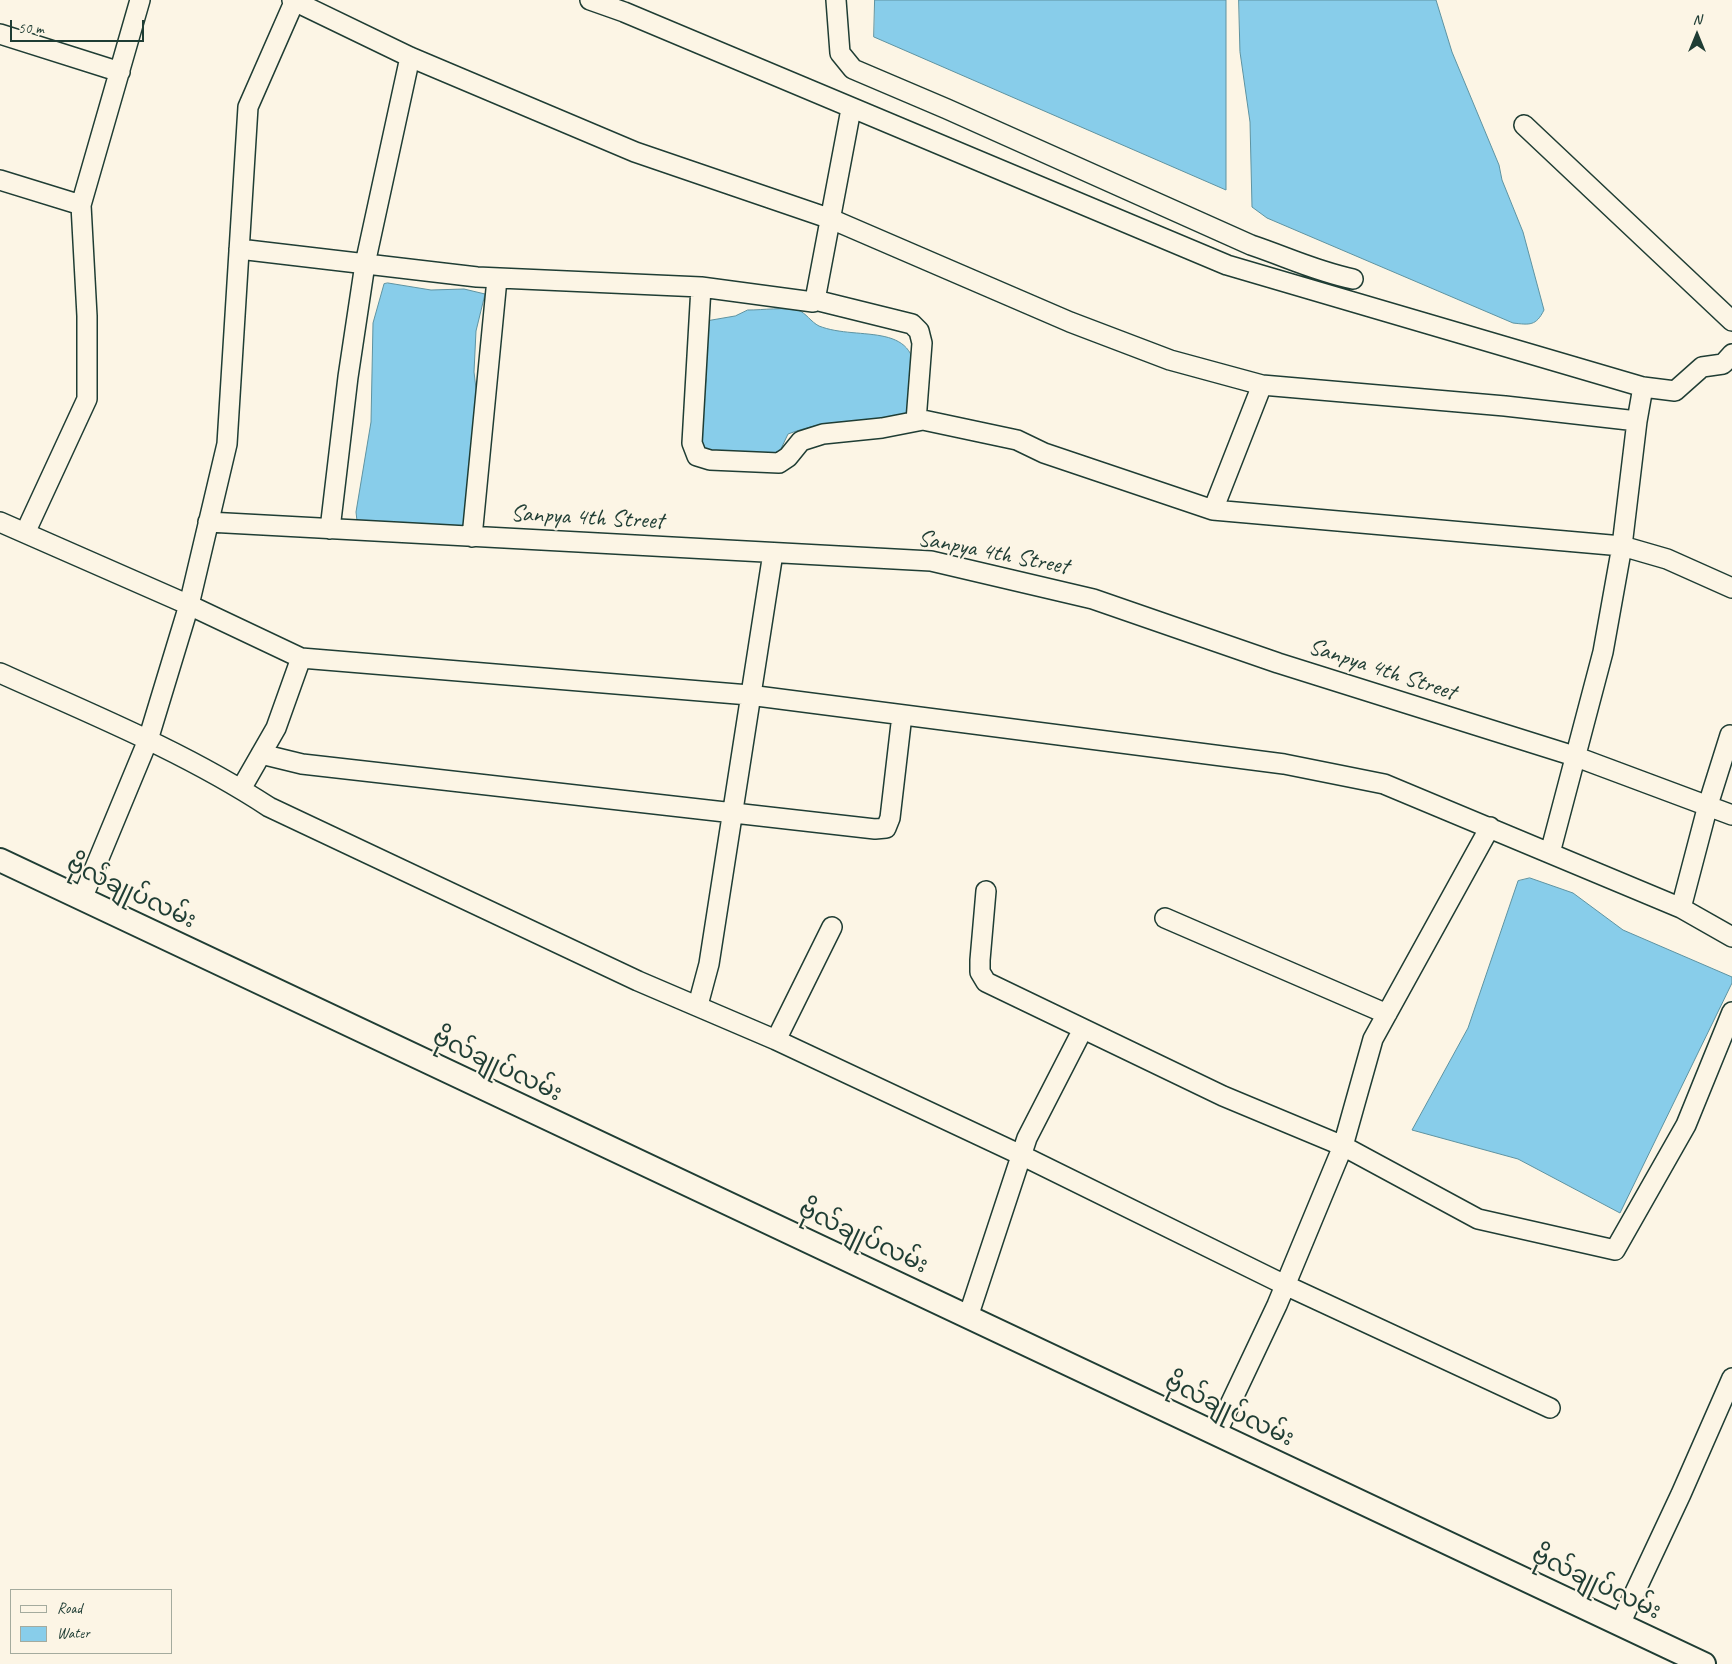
<!DOCTYPE html>
<meta charset="utf-8">
<style>
body{margin:0}
#map{position:relative;width:1732px;height:1664px;overflow:hidden;background:#fcf5e5;font-family:Caveat,sans-serif}
canvas{display:block}
.legend{position:absolute;left:10px;top:1589px;width:162px;height:65px;box-sizing:border-box;background:#fcf5e5;border:1px solid #a4ab9e;margin:0;padding:6px 9px;list-style:none;font-size:15px;color:#1f3d34}
.legend li{display:flex;align-items:center;gap:10px;height:25px}
.legend b{width:25px;border:1px solid #a4ab9e}
.north{position:absolute;left:1672px;top:10px;width:50px;height:50px;-webkit-text-stroke:4px #fcf5e5;paint-order:stroke;rotate:0deg;font-size:14px;font-weight:700;line-height:20px;text-align:center;color:#1f3d34}
.north::after{content:'';display:block;margin:auto;width:18px;height:22px;background:#1f3d34;clip-path:polygon(50% 0,100% 100%,50% 72%,0 100%)}
.scale{position:absolute;left:10px;top:20px;width:134px;height:22px;box-sizing:border-box;border:2px solid #1f3d34;border-top:0;padding-left:6px;font-size:15px;line-height:18px;white-space:nowrap;color:#1f3d34;-webkit-text-stroke:4px #fcf5e5;paint-order:stroke}
</style>
<div id="map">
<canvas width="1732" height="1664"></canvas>
<ul class="legend">
<li><b style="height:6px;background:#fcf5e5"></b>Road</li>
<li><b style="height:14px;background:#88cdea"></b>Water</li>
</ul>
<div class="north">N</div>
<div class="scale">50 m</div>
</div>
<script>
const c = document.querySelector('canvas').getContext('2d');
c.lineJoin = 'round';
function fill(path, color) { c.fillStyle = color; c.fill(path, 'evenodd'); }
function trace(path, color, width, dash) { c.strokeStyle = color; c.lineWidth = width; c.lineCap = dash ? 'butt' : 'round'; c.setLineDash(dash || []); c.stroke(path); }
function write(font, color, halo, rows, align = 'center') {
  c.font = font + ' Caveat,"Noto Sans Myanmar",sans-serif'; c.lineWidth = 4.5; c.setLineDash([]); c.textBaseline = 'middle'; c.strokeStyle = halo; c.fillStyle = color; for (const [text, x, y, turn = 0] of rows) {
    c.save(); c.translate(x, y); c.rotate((+turn || 0) * Math.PI / 180); c.textAlign = isNaN(turn) ? turn : align; if (halo) c.strokeText(text, 0, 0); c.fillText(text, 0, 0); c.restore();
  }
}
const water = new Path2D(`
 M 875,0 L 1226,0 L 1226,190 L 874,37 Z
 M 1239,0 L 1436,0 L 1452,52 L 1499,165 L 1502,180 L 1523,232 L 1544,310 C 1536,326 1530,325 1513,323 L 1267,218 L 1252,207 L 1250,122 L 1240,52 Z
 M 388,283 L 431,290 L 464,289 L 485,294 L 476,331 L 474,372 L 479,413 L 465,526 L 357,521 L 356,512 L 371,422 L 373,323 L 384,284 Z
 M 748,310 C 764,310 783,307 798,310 C 806,313 811,322 819,326 C 859,342 923,318 914,387 C 913,396 910,412 903,419 C 889,431 864,422 847,422 C 827,422 807,427 788,434 L 778,455 L 725,455 L 701,449 L 698,434 L 706,380 L 704,364 L 706,321 L 735,316 Z
 M 1530,878 L 1573,893 L 1623,930 L 1732,977 L 1732,983 L 1620,1213 L 1518,1159 L 1412,1130 L 1468,1028 L 1518,881 Z`);
const minor = new Path2D(`
 M 292,0 L 410,57 L 635,152 L 831,219 L 1070,322 L 1170,360 L 1262,385 L 1505,406 L 1637,421 L 1622,546 L 1667,559 L 1732,588
 M 590,0 L 624,12 L 1227,265 L 1643,387 L 1675,391 L 1702,367 L 1723,364 L 1732,354
 M 836,0 L 840,53 L 853,69 L 947,109 L 1251,245 C 1287,257 1315,271 1353,279
 M 0,34 L 120,72
 M 1524,125 L 1732,321
 M 0,180 L 81,205
 M 239,249 L 477,277 L 701,287 L 813,302 L 815,300 L 851,109
 M 701,287 L 692,443 L 697,456 L 710,460 L 779,463 L 788,457 L 801,441 L 823,434 L 882,428 L 923,420 L 1017,440 L 1044,453 L 1213,510 L 1622,546 L 1603,652 L 1550,853
 M 815,300 L 912,324 L 919,331 L 922,343 L 916,421
 M 1637,421 L 1643,387
 M 1213,510 L 1262,385
 M 0,522 L 189,605 L 301,658 L 749,695 L 1284,764 L 1384,784 L 1681,908 L 1732,937
 M 208,522 L 931,561 L 1093,599 L 1278,663 L 1574,756 L 1732,815
 M 330,529 L 348,377 L 365,264 L 410,57
 M 25,533 L 87,399 L 87,316 L 81,205 L 140,0
 M 472,537 L 497,279
 M 0,673 C 91,714 185,752 269,807 L 638,981 L 776,1040 L 832,927
 M 261,754 L 302,764 L 875,829 L 886,828 L 890,818 L 902,715
 M 241,789 L 276,728 L 301,658
 M 1490,827 L 1373,1039 L 1343,1146 L 1478,1219 L 1615,1250 L 1686,1125 L 1732,1012
 M 986,891 L 980,960 L 980,972 L 986,982 L 1223,1096 L 1343,1146 L 1277,1305 L 1216,1434
 M 82,899 L 148,740 L 189,605 L 227,444 L 248,107 L 295,0
 M 1681,908 L 1708,805 L 1730,735
 M 1165,918 L 1387,1014
 M 698,1005 L 709,964 L 773,553
 M 776,1040 L 1021,1155 L 1285,1285 L 1550,1408
 M 968,1317 L 1027,1138 L 1083,1029
 M 1620,1624 L 1681,1494 L 1732,1378`);
const tertiary = new Path2D(`
 M 0,860 L 1704,1664`);
const streetNames = [
 ["Sanpya 4th Street",587,518,3],
 ["Sanpya 4th Street",993,553,11],
 ["Sanpya 4th Street",1382,670,18],
 ["ဗိုလ်ချုပ်လမ်း",131,893,25],
 ["ဗိုလ်ချုပ်လမ်း",497,1066,25],
 ["ဗိုလ်ချုပ်လမ်း",863,1238,25],
 ["ဗိုလ်ချုပ်လမ်း",1229,1411,25],
 ["ဗိုလ်ချုပ်လမ်း",1596,1584,25]
];
fill(water, '#88cdea');
trace(water, '#5e93a1', 1);
trace(minor, '#1f3d34', 22);
trace(tertiary, '#1f3d34', 26);
trace(minor, '#fcf5e5', 19);
trace(tertiary, '#fcf5e5', 22);
write('24px', '#1f3d34', '#fcf5e5', streetNames);
</script>
